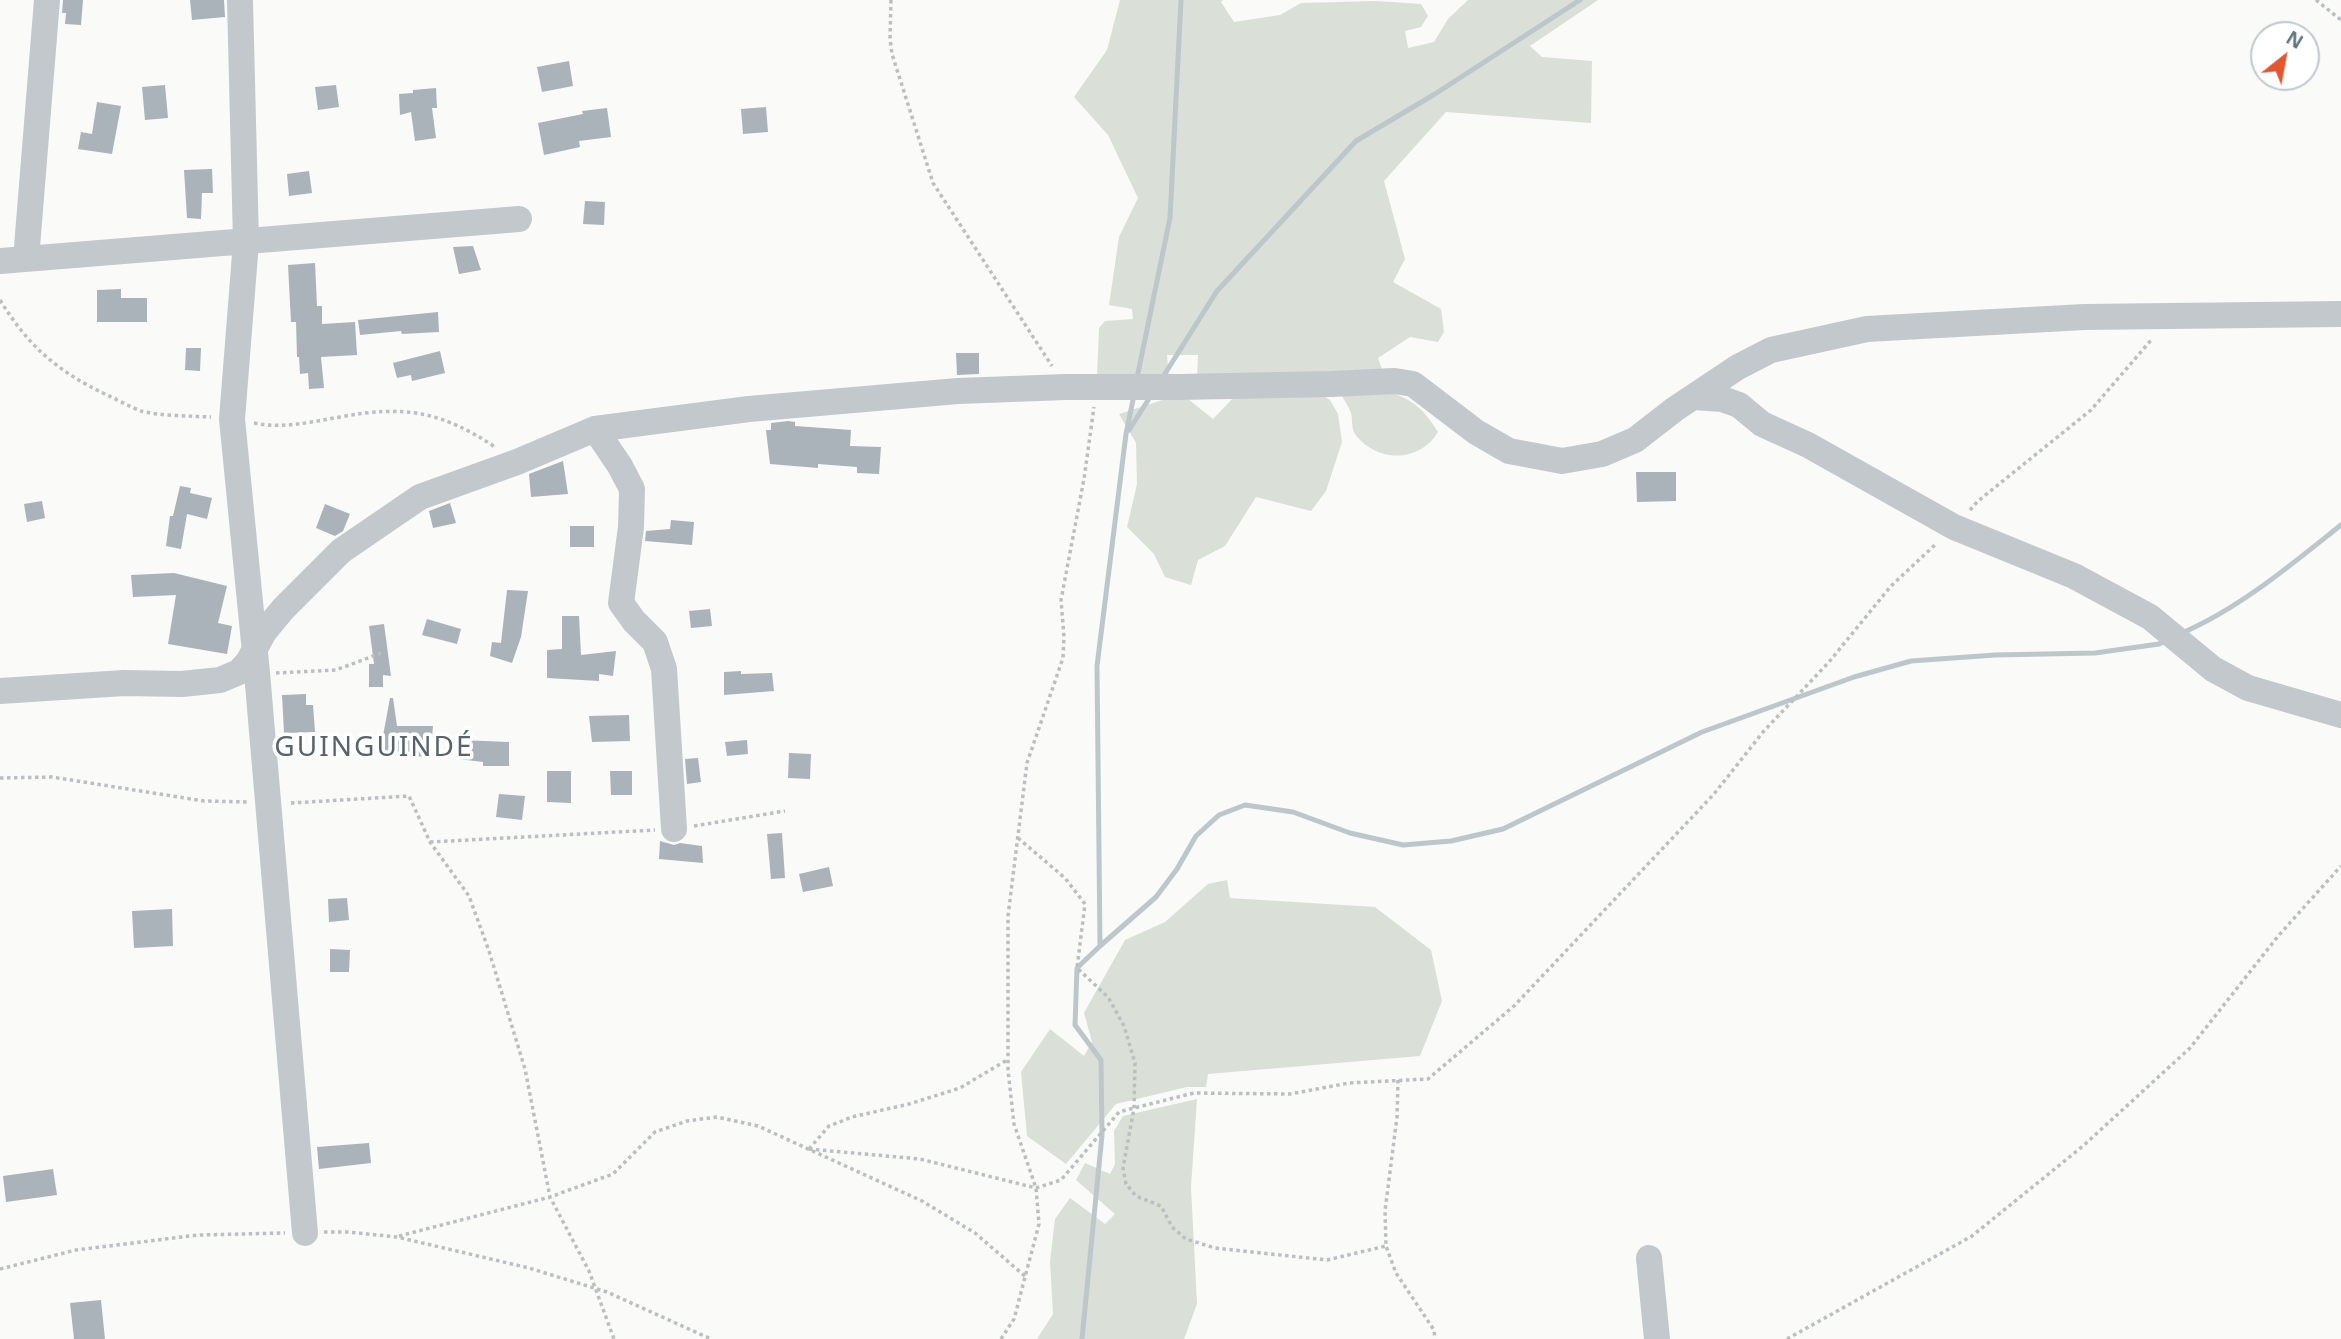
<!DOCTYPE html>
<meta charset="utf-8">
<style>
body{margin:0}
#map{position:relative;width:2341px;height:1339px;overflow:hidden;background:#fafaf8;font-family:"Noto Sans",sans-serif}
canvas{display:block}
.north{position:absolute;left:2250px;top:21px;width:70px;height:70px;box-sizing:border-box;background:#fff;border:2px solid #c1c8cd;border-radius:50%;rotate:31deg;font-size:19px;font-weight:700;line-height:28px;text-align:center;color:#657683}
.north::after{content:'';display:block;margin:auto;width:24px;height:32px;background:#e4572e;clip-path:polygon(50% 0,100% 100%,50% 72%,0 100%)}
</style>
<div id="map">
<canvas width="2341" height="1339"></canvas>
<div class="north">N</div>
</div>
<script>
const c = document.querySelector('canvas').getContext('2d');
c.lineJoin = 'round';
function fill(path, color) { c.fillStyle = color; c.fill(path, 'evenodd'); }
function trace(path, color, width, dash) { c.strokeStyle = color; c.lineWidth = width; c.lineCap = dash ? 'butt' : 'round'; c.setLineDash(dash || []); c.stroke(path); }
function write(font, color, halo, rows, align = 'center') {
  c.font = font + ' "Noto Sans",sans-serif'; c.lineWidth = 7; c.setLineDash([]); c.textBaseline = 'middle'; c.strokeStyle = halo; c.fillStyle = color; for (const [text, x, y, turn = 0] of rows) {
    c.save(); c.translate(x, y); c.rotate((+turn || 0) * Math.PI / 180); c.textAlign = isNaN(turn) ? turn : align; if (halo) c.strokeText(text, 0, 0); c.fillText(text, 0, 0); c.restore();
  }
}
const green = new Path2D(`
 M 1120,0 L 1223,0 L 1221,2 L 1234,22 L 1280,15 L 1301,3 L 1376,1 L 1421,4 L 1428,16 L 1421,27 L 1405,31 L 1408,48 L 1434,42 L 1448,19 L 1468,0 L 1598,0 L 1530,46 L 1542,57 L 1592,61 L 1591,123 L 1446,112 L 1384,181 L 1405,259 L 1393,282 L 1441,309 L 1444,332 L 1438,342 L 1410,337 L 1378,358 L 1383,372 L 1197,379 L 1198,355 L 1167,355 L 1169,379 L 1097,377 L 1099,328 L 1105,321 L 1133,319 L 1132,309 L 1109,305 L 1119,237 L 1138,198 L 1108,135 L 1074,97 L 1107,50 Z
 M 1388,391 C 1414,401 1423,408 1438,432 C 1420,463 1376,463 1355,434 C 1351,428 1353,421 1351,413 C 1349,407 1344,400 1341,394 Z
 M 1317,392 L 1330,400 L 1338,414 L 1342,442 L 1326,491 L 1311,511 L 1256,497 L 1225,546 L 1198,560 L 1191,585 L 1165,577 L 1154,554 L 1127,527 L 1137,484 L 1136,443 L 1119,414 L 1169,398 L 1188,399 L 1213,419 L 1237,394 Z
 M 1227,880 L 1230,898 L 1375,907 L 1431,950 L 1442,1001 L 1420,1056 L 1208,1074 L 1206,1087 L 1187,1087 L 1116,1104 L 1066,1164 L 1027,1136 L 1021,1072 L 1050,1029 L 1084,1056 L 1092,1042 L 1084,1013 L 1125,940 L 1165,922 L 1208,884 Z
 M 1197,1099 L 1191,1187 L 1197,1304 L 1184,1339 L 1037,1339 L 1053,1314 L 1050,1262 L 1055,1219 L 1070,1198 L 1105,1224 L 1115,1214 L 1076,1180 L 1085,1163 L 1110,1174 L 1115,1164 L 1114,1131 L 1123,1116 Z`);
const stream = new Path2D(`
 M 1137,378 L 1170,218 L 1181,0
 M 1161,380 L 1217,291 L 1356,141 L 1435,94 L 1580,0
 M 1129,430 L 1152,394
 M 2182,633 C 2240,608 2292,564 2341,525
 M 1100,946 L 1156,897 L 1177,869 L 1196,836 L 1219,815 L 1245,805 L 1293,812 L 1350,833 L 1403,845 L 1451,841 L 1503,829 L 1702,732 L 1854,677 L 1911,661 L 1995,655 L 2095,653 L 2159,644 L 2167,640
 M 1082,1339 L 1102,1135 L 1101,1060 L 1075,1025 L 1077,968 L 1100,946 L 1097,666 L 1126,434 L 1134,395`);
const building = new Path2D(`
 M 63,0 L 83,0 L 81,25 L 65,24 L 66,13 L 62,13 Z
 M 190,0 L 224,0 L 225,17 L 192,20 Z
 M 569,61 L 573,86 L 542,92 L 537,67 Z
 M 165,85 L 168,118 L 145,120 L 142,87 Z
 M 336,85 L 339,107 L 318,110 L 315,87 Z
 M 436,88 L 437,108 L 432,108 L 436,138 L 415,141 L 411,112 L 400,115 L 399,94 L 413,93 L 413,90 Z
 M 97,102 L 121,106 L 112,154 L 78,149 L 81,132 L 92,134 Z
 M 766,107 L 768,132 L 743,134 L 741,109 Z
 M 607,108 L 611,137 L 579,141 L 580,147 L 544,155 L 538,123 L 583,114 L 582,111 Z
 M 212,169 L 213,193 L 202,193 L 201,219 L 187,218 L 184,170 Z
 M 309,171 L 312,193 L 289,196 L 287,174 Z
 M 585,201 L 605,202 L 604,225 L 583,224 Z
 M 473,246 L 481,270 L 459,274 L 453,247 Z
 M 315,263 L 317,306 L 322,306 L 322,324 L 355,322 L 357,355 L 321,357 L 324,388 L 309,389 L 308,373 L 300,374 L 299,357 L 297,357 L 296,322 L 291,322 L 288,265 Z
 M 121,289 L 121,298 L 147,298 L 147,322 L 97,322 L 97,290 Z
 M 438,312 L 439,332 L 402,334 L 401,331 L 360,335 L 358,320 Z
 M 186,348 L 201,348 L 200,371 L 185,370 Z
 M 440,351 L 445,373 L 412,381 L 411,375 L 397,378 L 393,363 Z
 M 956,353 L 979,353 L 979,374 L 957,375 Z
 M 788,421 L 795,422 L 795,426 L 851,430 L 850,446 L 881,447 L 879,474 L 857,473 L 857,467 L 818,464 L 818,468 L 770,464 L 766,430 L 771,430 L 771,423 Z
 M 563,461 L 568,494 L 531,497 L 529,474 Z
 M 1636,472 L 1676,472 L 1676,501 L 1637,502 Z
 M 180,486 L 191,488 L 190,493 L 212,498 L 207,519 L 187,514 L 181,549 L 166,546 L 170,516 L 173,516 Z
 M 42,501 L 45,518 L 27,522 L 24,504 Z
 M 450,503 L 456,523 L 433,528 L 429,511 Z
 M 325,504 L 350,514 L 343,531 L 335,536 L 316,528 Z
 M 671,520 L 694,522 L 692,545 L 645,541 L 646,531 L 670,529 Z
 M 570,526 L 594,526 L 594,547 L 570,547 Z
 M 174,573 L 227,586 L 218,623 L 232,626 L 227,654 L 168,644 L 176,595 L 133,597 L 131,575 Z
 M 507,590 L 528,591 L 521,637 L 512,663 L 490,656 L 492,642 L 501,643 Z
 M 710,609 L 712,626 L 691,628 L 689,611 Z
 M 562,616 L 579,616 L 581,655 L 616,651 L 613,676 L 599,674 L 599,681 L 547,678 L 547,650 L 562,649 Z
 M 427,619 L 461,629 L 457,644 L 422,635 Z
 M 384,624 L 391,676 L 383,675 L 383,687 L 369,687 L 369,664 L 374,664 L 369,626 Z
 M 741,671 L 741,674 L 772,673 L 774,691 L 724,695 L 724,672 Z
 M 306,694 L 306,705 L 313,705 L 315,732 L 284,733 L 282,695 Z
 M 390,698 L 393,698 L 397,726 L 433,726 L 430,758 L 397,753 L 396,756 L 380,752 Z
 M 629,715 L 630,741 L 592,742 L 589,716 Z
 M 460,740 L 509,742 L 509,766 L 483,766 L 483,762 L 458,759 Z
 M 747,740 L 748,754 L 727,756 L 725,742 Z
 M 789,753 L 811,754 L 810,779 L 788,778 Z
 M 698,758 L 701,782 L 687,784 L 685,759 Z
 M 547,771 L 571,771 L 571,803 L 547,802 Z
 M 610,771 L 632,771 L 632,795 L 611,795 Z
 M 499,794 L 525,796 L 522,820 L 496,817 Z
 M 782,833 L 785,878 L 771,879 L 767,834 Z
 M 660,841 L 674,845 L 680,843 L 702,846 L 703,863 L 659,859 Z
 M 829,867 L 833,886 L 803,892 L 799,874 Z
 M 347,898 L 349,920 L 329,922 L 328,899 Z
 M 172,909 L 173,946 L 134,948 L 132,911 Z
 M 330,949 L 350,950 L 349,972 L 330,972 Z
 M 369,1143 L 371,1163 L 319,1169 L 317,1147 Z
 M 53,1169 L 57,1195 L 6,1202 L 3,1176 Z
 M 101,1300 L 105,1339 L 74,1339 L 70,1303 Z`);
const path = new Path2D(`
 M 891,0 L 890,39 L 892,54 L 933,183 L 1052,366
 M 2316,0 L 2341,20
 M 0,300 C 29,347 57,371 107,395 C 118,400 130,407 141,411 C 159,416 192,416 211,417
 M 254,423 C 284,429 310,422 340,417 C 404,405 441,411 495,447
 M 1970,510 L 1978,501 L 2091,410 L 2152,339
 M 276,673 L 336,670 L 381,653
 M 0,778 L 52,777 L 204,801 L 248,802
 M 291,803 L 409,796 L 430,842 L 469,896 L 489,951 L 525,1069 L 550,1197 L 589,1271 L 614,1339
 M 694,826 L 785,811
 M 1018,838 L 1065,878 L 1085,904 L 1077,968 L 1108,997 L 1124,1026 L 1135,1063 L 1134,1108 L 1123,1168 L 1126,1184 L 1136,1196 L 1161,1206 L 1172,1227 L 1186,1239 L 1215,1248 L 1327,1260 L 1386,1246
 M 430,842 L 655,830
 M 1398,1080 L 1397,1117 L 1385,1211 L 1386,1246 L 1396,1273 L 1434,1330 L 1435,1339
 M 809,1149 L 920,1159 L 1036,1188 L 1061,1180 L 1119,1112 L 1134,1108 L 1194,1093 L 1290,1094 L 1349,1083 L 1428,1079 L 1514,1006 L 1714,794 L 1763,732 L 1829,662 L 1891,586 L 1937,543
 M 809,1149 L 829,1126 L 852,1117 L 909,1104 L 960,1088 L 1007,1060
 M 324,1232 L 348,1232 L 397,1237 L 529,1268 L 607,1292 L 711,1339
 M 399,1236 L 550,1197 L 613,1174 L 655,1132 L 687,1121 L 717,1117 L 758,1126 L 922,1201 L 975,1233 L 1026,1277
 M 0,1269 L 76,1250 L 198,1235 L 285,1233
 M 1001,1339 L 1014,1319 L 1039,1224 L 1036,1188 L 1014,1124 L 1008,1070 L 1008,916 L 1027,763 L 1063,658 L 1064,637 L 1061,600 L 1084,479 L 1094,407
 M 1787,1339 L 1972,1236 L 2083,1146 L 2190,1048 L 2279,935 L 2341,866`);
const minor = new Path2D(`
 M 240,0 L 246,242 L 232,419 L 257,673 L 305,1233
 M 26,259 L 47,0
 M 0,261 L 519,219
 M 1694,397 L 1722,399 L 1739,405 L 1762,424 L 1808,445 L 1954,527 L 2074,576 L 2150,617 L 2213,669 L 2248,688 L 2341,715
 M 595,429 L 620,466 L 632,489 L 631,527 L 621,603 L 634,621 L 655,642 L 664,669 L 674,829
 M 0,691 L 124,683 L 182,684 L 220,680 L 239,672 L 248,662 L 264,632 L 283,609 L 341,551 L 420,497 L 517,462 L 595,429 L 749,409 L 958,391 L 1066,387 L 1179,387 L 1331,384 L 1395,381 L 1413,384 L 1476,432 L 1509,451 L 1562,461 L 1602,454 L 1635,440 L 1675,409 L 1738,367 L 1771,350 L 1867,329 L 2084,317 L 2341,314
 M 1649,1258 L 1657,1339`);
const quarterNames = [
 ["GUINGUINDÉ",374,748]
];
fill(green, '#dadfd7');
trace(stream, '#bbc7cb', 5);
fill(building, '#aab3b9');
trace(path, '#bbbfc2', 3.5, [3.5, 3.5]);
trace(minor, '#c3c8cc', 26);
c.letterSpacing = '2px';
write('28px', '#57646e', '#fff', quarterNames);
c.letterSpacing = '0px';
</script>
